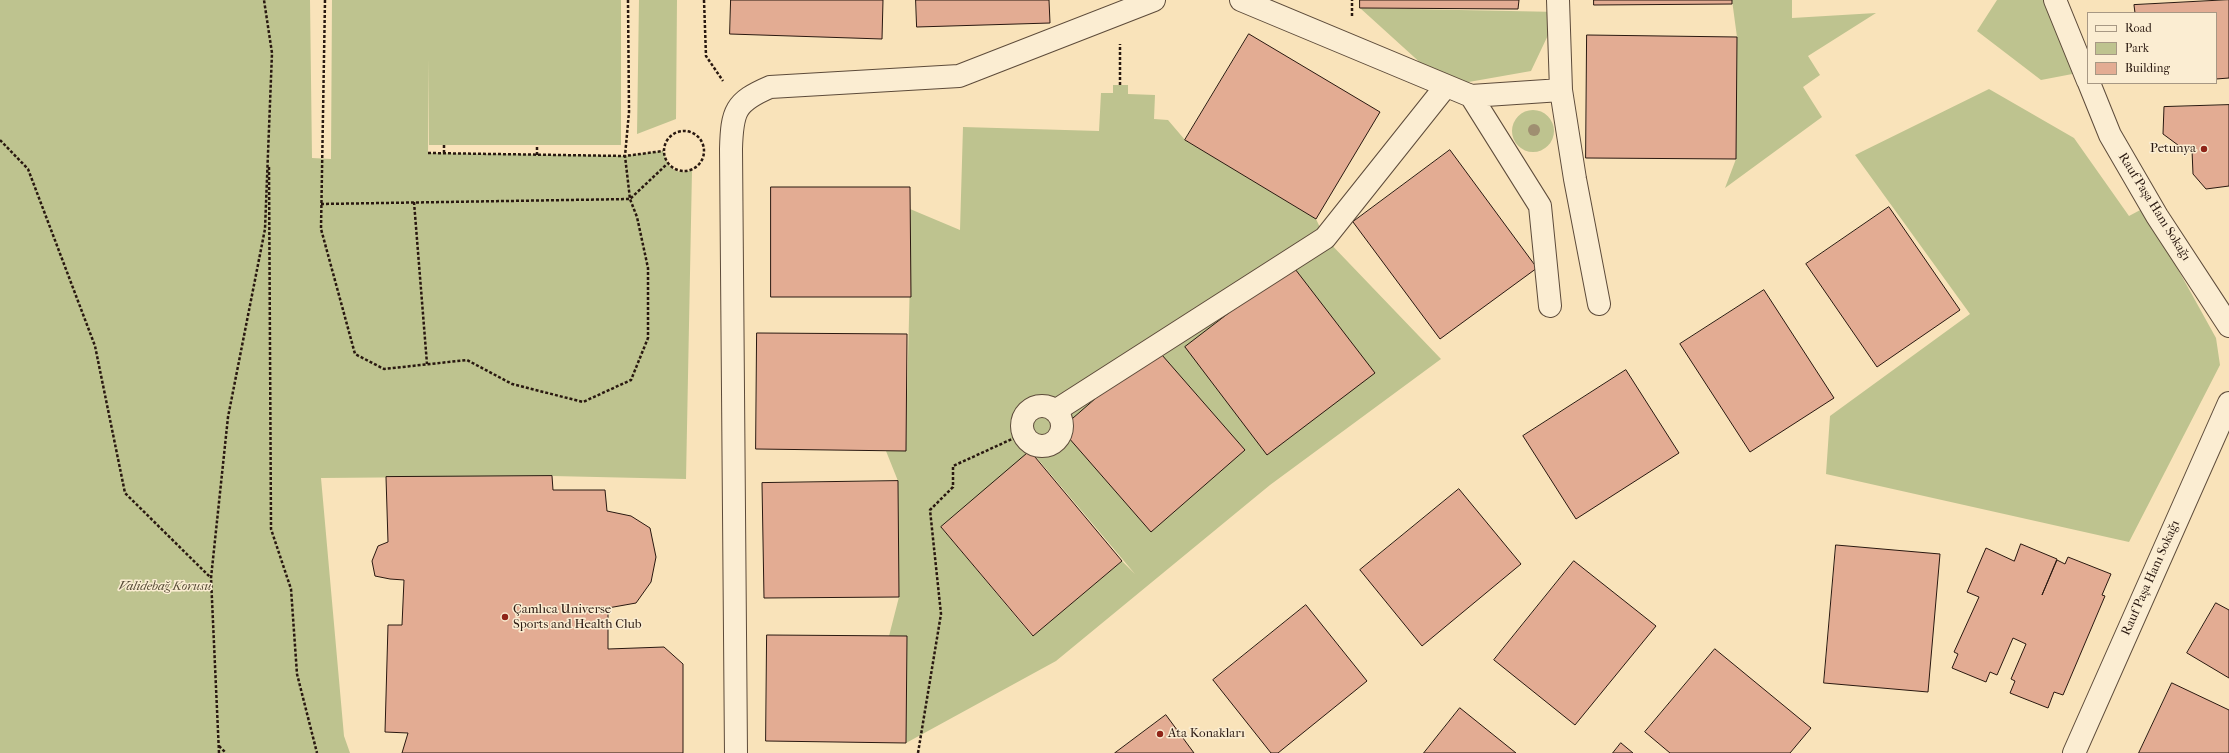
<!DOCTYPE html>
<meta charset="utf-8">
<style>
body{margin:0}
#map{position:relative;width:2229px;height:753px;overflow:hidden;background:#f9e3ba;font-family:"IM FELL French Canon",serif}
canvas{display:block}
.legend{position:absolute;left:2087px;top:12px;width:130px;height:72px;box-sizing:border-box;background:#fbedd2;border:1px solid #a79884;margin:0;padding:5px 7px;list-style:none;font-size:12px;color:#291810}
.legend li{display:flex;align-items:center;gap:8px;height:20px}
.legend b{width:20px;border:1px solid #a79884}
</style>
<div id="map">
<canvas width="2229" height="753"></canvas>
<ul class="legend">
<li><b style="height:5px;background:#fbedd2"></b>Road</li>
<li><b style="height:11px;background:#bec38f"></b>Park</li>
<li><b style="height:11px;background:#e3ac93"></b>Building</li>
</ul>
</div>
<script>
const c = document.querySelector('canvas').getContext('2d');
c.lineJoin = 'round';
function fill(path, color) { c.fillStyle = color; c.fill(path, 'evenodd'); }
function trace(path, color, width, dash) { c.strokeStyle = color; c.lineWidth = width; c.lineCap = dash ? 'butt' : 'round'; c.setLineDash(dash || []); c.stroke(path); }
function write(font, color, halo, rows, align = 'center') {
  c.font = font + ' "IM FELL French Canon",serif'; c.lineWidth = 3; c.setLineDash([]); c.textBaseline = 'middle'; c.strokeStyle = halo; c.fillStyle = color; for (const [text, x, y, turn = 0] of rows) {
    c.save(); c.translate(x, y); c.rotate((+turn || 0) * Math.PI / 180); c.textAlign = isNaN(turn) ? turn : align; if (halo) c.strokeText(text, 0, 0); c.fillText(text, 0, 0); c.restore();
  }
}
const green = new Path2D(`
 M 0,0 L 310,0 L 312,158 L 331,159 L 332,0 L 621,0 L 621,145 L 429,145 L 429,58 L 428,153 L 625,156 L 663,151 C 668,167 674,176 692,170 L 686,479 L 552,476 L 321,478 L 344,736 L 350,753 L 0,753 Z
 M 639,0 L 677,0 L 676,119 L 637,134 Z
 M 1732,0 L 1792,0 L 1792,18 L 1876,13 L 1808,56 L 1820,75 L 1803,87 L 1822,117 L 1725,188 L 1736,159 L 1737,37 Z
 M 1997,0 L 2064,0 L 2088,71 L 2041,80 L 1977,31 Z
 M 1360,8 L 1559,12 L 1531,71 L 1446,86 Z
 M 1113,85 L 1128,85 L 1128,94 L 1155,95 L 1154,119 L 1168,120 L 1185,140 L 1316,219 L 1325,238 L 1441,359 L 1270,485 L 1056,661 L 906,743 L 907,637 L 889,636 L 899,597 L 898,481 L 886,451 L 906,450 C 907,370 911,289 910,209 L 960,230 L 963,127 L 1099,131 L 1101,93 L 1113,93 ZM 1031,451 L 1135,574 L 1122,561 L 1032,636 L 941,527 Z
 M 1989,89 L 2074,138 L 2129,216 L 2144,208 L 2216,338 L 2220,365 L 2129,542 L 1826,474 L 1830,416 L 1970,314 L 1855,155 Z
 M1512 131a21 21 0 1 1 42 0a21 21 0 1 1-42 0Z`);
const building = new Path2D(`
 M 731,0 L 883,0 L 882,39 L 730,34 Z
 M 916,0 L 1049,0 L 1050,23 L 917,27 Z
 M 1360,0 L 1519,0 L 1518,9 L 1360,8 Z
 M 1594,0 L 1732,0 L 1732,4 L 1594,5 Z
 M 2229,0 L 2229,78 L 2216,79 L 2216,13 L 2135,13 L 2134,5 Z
 M 1249,34 L 1380,112 L 1316,219 L 1185,140 Z
 M 1587,35 L 1737,37 L 1736,159 L 1586,158 Z
 M 2229,105 L 2229,186 L 2206,189 L 2193,174 L 2192,150 L 2182,148 L 2163,134 L 2164,107 Z
 M 1450,150 L 1537,268 L 1440,339 L 1353,222 Z
 M 771,187 L 910,187 L 911,297 L 771,297 Z
 M 1889,207 L 1960,310 L 1877,367 L 1806,264 Z
 M 1292,265 L 1375,373 L 1267,455 L 1185,347 Z
 M 1764,290 L 1834,398 L 1750,452 L 1680,344 Z
 M 757,333 L 907,334 L 906,451 L 756,449 Z
 M 1155,347 L 1245,450 L 1151,532 L 1061,429 Z
 M 1626,370 L 1679,453 L 1576,519 L 1523,436 Z
 M 1030,451 L 1122,561 L 1033,636 L 941,527 Z
 M 552,476 L 553,490 L 605,490 L 607,511 L 631,516 L 650,528 L 656,557 L 651,582 L 636,603 L 608,608 L 608,649 L 664,647 L 683,664 L 683,753 L 402,753 L 408,733 L 385,732 L 388,625 L 402,625 L 404,580 L 390,579 L 375,576 L 372,561 L 378,546 L 388,542 L 386,477 Z
 M 898,481 L 899,597 L 764,598 L 762,483 Z
 M 1459,489 L 1521,564 L 1422,646 L 1360,570 Z
 M 2021,544 L 2057,559 L 2042,595 L 2057,560 L 2065,564 L 2068,557 L 2111,574 L 2102,595 L 2105,596 L 2063,695 L 2054,692 L 2048,708 L 2010,693 L 2015,681 L 2011,679 L 2026,644 L 2013,638 L 1997,675 L 1990,672 L 1986,682 L 1952,668 L 1958,654 L 1954,652 L 1979,597 L 1967,592 L 1986,548 L 2014,561 Z
 M 1836,545 L 1940,554 L 1928,692 L 1824,683 Z
 M 1574,561 L 1656,626 L 1575,725 L 1494,660 Z
 M 2216,603 L 2229,610 L 2229,678 L 2187,653 Z
 M 1306,605 L 1367,681 L 1278,753 L 1271,753 L 1213,680 Z
 M 767,635 L 907,636 L 906,743 L 766,741 Z
 M 1715,649 L 1811,728 L 1790,753 L 1670,753 L 1645,732 Z
 M 2172,683 L 2229,710 L 2229,753 L 2139,753 Z
 M 1460,708 L 1516,753 L 1424,753 Z
 M 1166,715 L 1194,753 L 1115,753 Z
 M 1621,743 L 1633,753 L 1613,753 Z`);
const path = new Path2D(`
 M 325,0 L 321,229 L 355,354 L 384,369 L 467,360 L 512,384 L 583,402 L 631,380 L 648,338 L 648,268 L 637,217 L 630,199 L 625,156 L 629,112 L 628,0
 M 704,0 L 706,56 L 723,81
 M 1352,16 L 1352,0
 M 1120,85 L 1120,44
 M664 151a20 20 0 1 1 40 0a20 20 0 1 1-40 0Z
 M 0,140 L 28,169 L 95,346 L 125,493 L 210,577
 M 444,145 L 444,153
 M 428,153 L 625,156 L 663,151
 M 537,155 L 537,145
 M 269,167 L 271,529 L 291,589 L 297,674 L 317,753
 M 414,202 L 427,364
 M 321,204 L 630,199 L 667,164
 M 219,746 L 226,753
 M 219,753 L 211,578 L 228,417 L 265,229 L 272,53 L 264,0
 M 918,753 L 941,614 L 930,510 L 953,487 L 953,466 L 1023,434`);
const minor = new Path2D(`
 M 1241,0 L 1471,96 L 1561,90
 M 1558,0 L 1561,90 L 1575,179 L 1599,304
 M 2055,0 L 2088,81
 M 2089,83 L 2110,135 L 2157,216 L 2229,326
 M 1471,96 L 1540,206 L 1550,306
 M1022 426a20 20 0 1 1 40 0a20 20 0 1 1-40 0Z
 M 1055,411 L 1325,238 L 1446,86
 M 736,753 L 731,149 C 732,111 735,102 770,87 L 959,76 L 1154,0
 M 2074,753 L 2229,403`);
const trees = [
 [1534,130]
];
const markers = [
 [2204,149,4,"#8f2418"],
 [505,617,4,"#8f2418"],
 [1160,734,4,"#8f2418"]
];
const poiNames = [
 ["Petunya",2196,149,"right"],
 ["Çamlıca Universe",513,610],
 ["Sports and Health Club",513,625],
 ["Ata Konakları",1168,734]
];
const streetNames = [
 ["Rauf Paşa Hanı Sokağı",2154,207,58],
 ["Rauf Paşa Hanı Sokağı",2151,578,-66]
];
const parkNames = [
 ["Validebağ Korusu",165,587]
];
fill(green, '#bec38f');
fill(building, '#e3ac93');
trace(building, '#291810', 1);
trace(minor, '#5d4b3a', 24);
trace(path, '#291810', 2.5, [3, 2]);
trace(minor, '#fbedd2', 22);
c.fillStyle = '#9f8f71';
for (const [x, y] of trees) { c.beginPath(); c.arc(x, y, 6, 0, 2 * Math.PI); c.fill(); }
for (const [x, y, r, color] of markers) { const dot = new Path2D(); dot.arc(x, y, r, 0, 2 * Math.PI); c.fillStyle = color; c.fill(dot); trace(dot, '#fbedd2', 1.5); }
write('13px', '#291810', '#fbedd2', poiNames, 'left');
write('13px', '#291810', '#fbedd2', streetNames);
write('italic 13px', '#564b36', '#fbedd2', parkNames);
</script>
